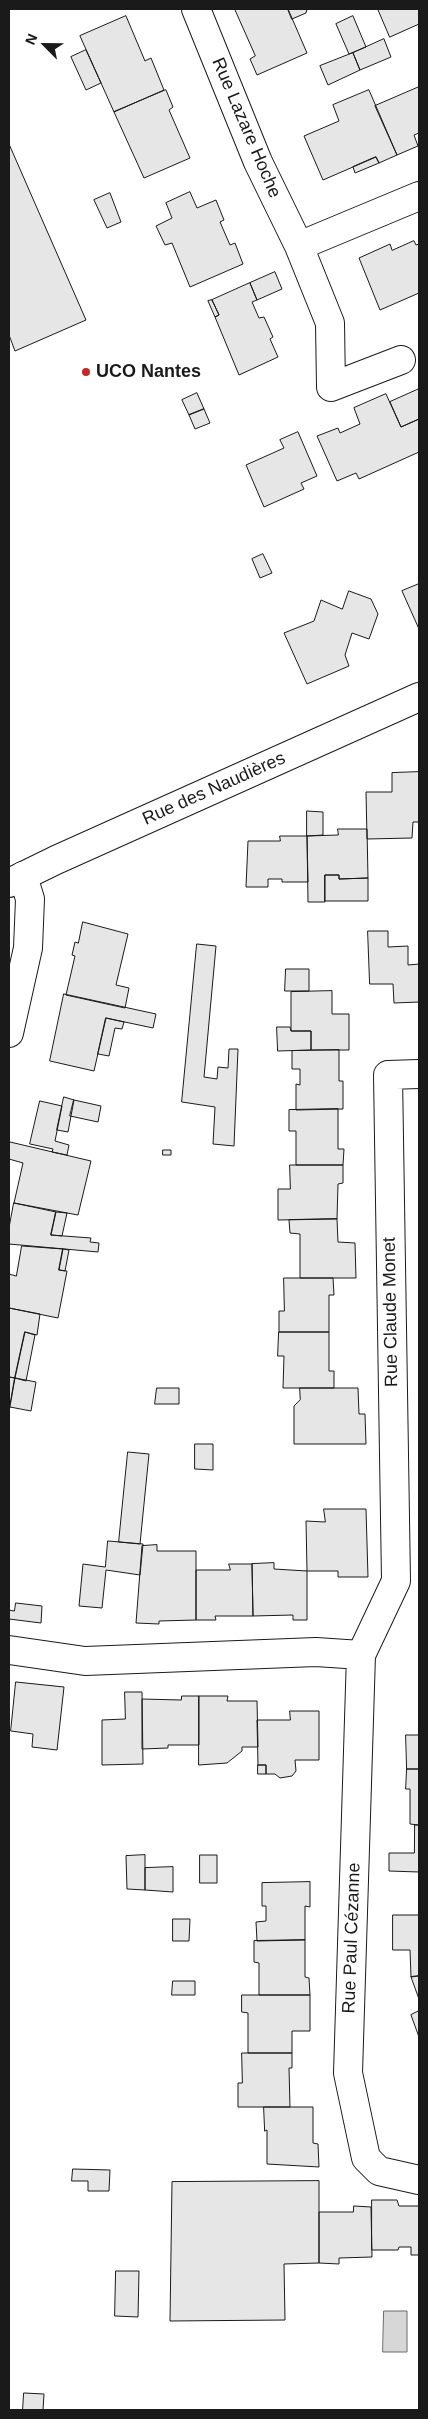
<!DOCTYPE html>
<meta charset="utf-8">
<style>
body{margin:0}
#map{position:relative;width:428px;height:2419px;overflow:hidden;background:#fff;font-family:Arial,sans-serif}
canvas{display:block}
.frame{position:absolute;inset:0;border:10px solid #1a1a1a;pointer-events:none}
.north{position:absolute;left:20px;top:20px;width:50px;height:50px;-webkit-text-stroke:4px #fff;paint-order:stroke;rotate:293deg;font-size:14px;font-weight:700;line-height:20px;text-align:center;color:#1a1a1a}
.north::after{content:'';display:block;margin:auto;width:18px;height:22px;background:#1a1a1a;clip-path:polygon(50% 0,100% 100%,50% 72%,0 100%)}
</style>
<div id="map">
<canvas width="428" height="2419"></canvas>
<div class="frame"></div>
<div class="north">N</div>
</div>
<script>
const c = document.querySelector('canvas').getContext('2d');
c.lineJoin = 'round';
function fill(path, color) { c.fillStyle = color; c.fill(path, 'evenodd'); }
function trace(path, color, width, dash) { c.strokeStyle = color; c.lineWidth = width; c.lineCap = dash ? 'butt' : 'round'; c.setLineDash(dash || []); c.stroke(path); }
function write(font, color, halo, rows, align = 'center') {
  c.font = font + ' Arial,sans-serif'; c.lineWidth = 4; c.setLineDash([]); c.textBaseline = 'middle'; c.strokeStyle = halo; c.fillStyle = color; for (const [text, x, y, turn = 0] of rows) {
    c.save(); c.translate(x, y); c.rotate((+turn || 0) * Math.PI / 180); c.textAlign = isNaN(turn) ? turn : align; if (halo) c.strokeText(text, 0, 0); c.fillText(text, 0, 0); c.restore();
  }
}
const water = new Path2D(`
 M 384,2311 L 407,2311 L 407,2352 L 383,2352 Z`);
const building = new Path2D(`
 M 235,9 L 288,9 L 307,53 L 257,75 L 250,59 L 255,56 Z
 M 288,9 L 307,9 L 306,13 L 292,19 Z
 M 378,9 L 419,9 L 419,24 L 390,37 Z
 M 126,16 L 145,61 L 151,58 L 164,90 L 114,112 L 80,36 Z
 M 353,16 L 366,47 L 349,54 L 336,24 Z
 M 384,39 L 391,57 L 360,70 L 353,53 Z
 M 86,50 L 101,83 L 86,90 L 71,57 Z
 M 353,53 L 360,70 L 328,85 L 320,66 Z
 M 419,87 L 419,133 L 414,135 L 418,146 L 397,155 L 375,106 Z
 M 166,90 L 173,107 L 169,110 L 190,158 L 144,178 L 114,112 Z
 M 369,90 L 397,155 L 379,163 L 376,157 L 323,180 L 304,136 L 339,121 L 333,105 Z
 M 9,144 L 86,320 L 15,351 L 9,335 Z
 M 376,157 L 379,163 L 355,173 L 353,167 Z
 M 190,192 L 197,208 L 216,200 L 224,220 L 220,222 L 230,245 L 235,243 L 243,264 L 190,287 L 172,243 L 165,245 L 156,226 L 172,218 L 166,203 Z
 M 110,193 L 121,222 L 107,228 L 94,200 Z
 M 414,241 L 416,245 L 419,244 L 419,293 L 380,310 L 359,258 L 390,244 L 392,250 Z
 M 275,272 L 282,289 L 257,300 L 250,283 Z
 M 250,283 L 257,300 L 252,302 L 259,318 L 264,317 L 273,337 L 270,339 L 278,357 L 239,375 L 215,317 L 219,315 L 212,300 Z
 M 212,300 L 219,315 L 215,317 L 208,301 Z
 M 419,389 L 419,419 L 401,427 L 390,402 Z
 M 197,393 L 204,409 L 189,415 L 182,400 Z
 M 386,394 L 401,427 L 419,419 L 419,452 L 359,479 L 356,473 L 337,481 L 317,436 L 338,428 L 340,433 L 360,424 L 354,408 Z
 M 204,409 L 210,423 L 195,429 L 189,415 Z
 M 298,432 L 317,476 L 301,483 L 304,489 L 264,507 L 246,465 L 284,448 L 280,440 Z
 M 263,554 L 272,573 L 260,578 L 252,559 Z
 M 419,584 L 419,629 L 402,591 Z
 M 349,591 L 371,599 L 378,614 L 369,639 L 352,633 L 345,655 L 349,666 L 307,684 L 284,633 L 314,621 L 321,600 L 342,609 Z
 M 419,772 L 419,822 L 413,822 L 412,838 L 367,839 L 366,792 L 392,792 L 392,773 Z
 M 307,811 L 323,812 L 323,835 L 307,836 Z
 M 338,829 L 367,829 L 368,878 L 339,879 L 339,875 L 325,875 L 325,902 L 308,902 L 307,836 L 338,835 Z
 M 280,836 L 307,836 L 308,882 L 282,882 L 282,879 L 268,879 L 268,887 L 246,887 L 248,841 L 280,841 Z
 M 325,875 L 339,875 L 339,879 L 368,878 L 368,901 L 325,901 Z
 M 83,922 L 128,934 L 116,985 L 129,988 L 125,1008 L 66,995 L 75,956 L 72,955 L 75,942 L 78,943 Z
 M 368,931 L 388,931 L 388,947 L 408,946 L 408,965 L 419,964 L 419,1002 L 394,1003 L 393,984 L 370,984 Z
 M 197,944 L 216,946 L 204,1077 L 217,1079 L 218,1067 L 228,1068 L 229,1049 L 238,1049 L 234,1146 L 213,1144 L 215,1107 L 182,1102 Z
 M 286,969 L 309,969 L 309,991 L 285,991 Z
 M 332,991 L 332,1014 L 349,1014 L 349,1050 L 311,1050 L 311,1031 L 291,1031 L 291,992 Z
 M 64,994 L 156,1014 L 153,1028 L 106,1018 L 94,1071 L 50,1061 Z
 M 106,1018 L 124,1022 L 122,1029 L 115,1028 L 109,1056 L 98,1054 Z
 M 277,1027 L 290,1027 L 291,1031 L 311,1031 L 311,1050 L 278,1051 Z
 M 339,1050 L 339,1081 L 343,1081 L 343,1109 L 296,1110 L 296,1084 L 300,1085 L 300,1069 L 292,1069 L 292,1051 Z
 M 64,1097 L 74,1100 L 68,1132 L 57,1130 Z
 M 74,1100 L 101,1106 L 98,1122 L 70,1116 Z
 M 40,1101 L 62,1106 L 55,1141 L 69,1145 L 67,1155 L 52,1152 L 53,1149 L 30,1144 Z
 M 338,1109 L 338,1149 L 344,1149 L 343,1165 L 296,1165 L 296,1131 L 289,1131 L 289,1110 Z
 M 10,1142 L 91,1161 L 78,1215 L 14,1203 L 23,1163 L 9,1159 Z
 M 163,1150 L 171,1150 L 171,1155 L 163,1155 Z
 M 290,1165 L 343,1165 L 343,1183 L 338,1184 L 337,1219 L 278,1220 L 278,1189 L 290,1189 Z
 M 14,1203 L 56,1212 L 51,1235 L 91,1238 L 90,1242 L 99,1243 L 98,1252 L 9,1244 L 9,1228 Z
 M 56,1212 L 67,1213 L 62,1236 L 51,1235 Z
 M 337,1219 L 338,1242 L 355,1243 L 356,1278 L 300,1278 L 300,1234 L 290,1233 L 289,1220 Z
 M 22,1246 L 63,1249 L 59,1270 L 67,1271 L 58,1318 L 9,1308 L 9,1274 L 16,1276 Z
 M 63,1249 L 69,1250 L 65,1271 L 59,1270 Z
 M 284,1278 L 333,1278 L 334,1295 L 329,1295 L 329,1332 L 279,1332 L 279,1311 L 284,1311 Z
 M 9,1308 L 40,1314 L 37,1335 L 25,1332 L 15,1378 L 9,1377 Z
 M 25,1332 L 35,1335 L 26,1381 L 15,1378 Z
 M 279,1332 L 329,1332 L 329,1371 L 334,1371 L 334,1388 L 283,1388 L 284,1356 L 278,1356 Z
 M 9,1377 L 15,1378 L 9,1412 Z
 M 15,1378 L 36,1382 L 31,1411 L 10,1407 Z
 M 157,1388 L 179,1388 L 179,1404 L 155,1404 Z
 M 300,1388 L 358,1388 L 359,1414 L 365,1414 L 366,1444 L 294,1444 L 294,1406 L 300,1400 Z
 M 195,1444 L 213,1444 L 213,1470 L 195,1469 Z
 M 128,1452 L 149,1454 L 140,1544 L 119,1542 Z
 M 324,1509 L 366,1509 L 368,1577 L 338,1577 L 338,1571 L 307,1571 L 306,1521 L 325,1522 Z
 M 108,1541 L 143,1544 L 140,1575 L 106,1570 L 102,1608 L 79,1606 L 83,1564 L 105,1567 Z
 M 157,1545 L 157,1551 L 196,1551 L 196,1620 L 159,1621 L 159,1624 L 136,1623 L 142,1546 Z
 M 274,1563 L 274,1569 L 307,1571 L 307,1620 L 293,1620 L 293,1615 L 253,1616 L 252,1564 Z
 M 229,1564 L 252,1564 L 253,1616 L 215,1616 L 216,1620 L 196,1620 L 196,1570 L 230,1570 Z
 M 16,1603 L 42,1606 L 41,1623 L 9,1619 L 9,1610 L 14,1611 Z
 M 16,1682 L 64,1687 L 57,1750 L 32,1747 L 33,1734 L 11,1731 Z
 M 125,1692 L 142,1692 L 143,1764 L 102,1765 L 102,1720 L 125,1719 Z
 M 182,1696 L 199,1696 L 199,1745 L 168,1745 L 168,1748 L 142,1749 L 142,1699 L 181,1700 Z
 M 199,1696 L 228,1696 L 227,1701 L 257,1701 L 258,1747 L 242,1747 L 242,1751 L 227,1763 L 199,1765 Z
 M 290,1711 L 319,1711 L 319,1760 L 295,1760 L 296,1771 L 292,1776 L 280,1778 L 275,1774 L 266,1774 L 266,1765 L 258,1765 L 257,1720 L 290,1720 Z
 M 406,1735 L 419,1735 L 419,1769 L 407,1769 Z
 M 258,1765 L 266,1765 L 266,1774 L 258,1774 Z
 M 407,1769 L 419,1769 L 419,1825 L 410,1824 L 410,1789 L 406,1789 Z
 M 415,1825 L 419,1825 L 419,1872 L 389,1871 L 389,1853 L 414,1853 Z
 M 145,1855 L 145,1890 L 127,1889 L 126,1856 Z
 M 200,1855 L 217,1855 L 217,1883 L 200,1883 Z
 M 173,1867 L 173,1892 L 145,1890 L 145,1868 Z
 M 310,1882 L 310,1907 L 305,1906 L 305,1940 L 257,1941 L 256,1922 L 266,1921 L 266,1906 L 262,1906 L 262,1883 Z
 M 393,1915 L 419,1915 L 419,1976 L 411,1977 L 410,1950 L 393,1950 Z
 M 173,1919 L 190,1919 L 189,1941 L 173,1941 Z
 M 305,1940 L 305,1977 L 309,1978 L 310,1995 L 259,1995 L 259,1963 L 254,1962 L 254,1941 Z
 M 419,1976 L 419,1999 L 411,1977 Z
 M 173,1981 L 195,1981 L 195,1995 L 172,1995 Z
 M 242,1995 L 310,1995 L 310,2031 L 292,2031 L 292,2053 L 248,2053 L 248,2013 L 242,2012 Z
 M 419,2011 L 419,2037 L 411,2015 Z
 M 242,2053 L 292,2053 L 292,2068 L 289,2068 L 290,2107 L 238,2107 L 238,2083 L 242,2083 Z
 M 264,2107 L 313,2107 L 313,2143 L 318,2144 L 319,2167 L 267,2164 L 267,2130 L 265,2131 Z
 M 73,2169 L 110,2170 L 109,2191 L 88,2191 L 88,2181 L 72,2181 Z
 M 319,2181 L 319,2263 L 284,2264 L 285,2320 L 170,2321 L 172,2182 Z
 M 372,2200 L 397,2200 L 399,2206 L 419,2206 L 419,2255 L 411,2255 L 411,2247 L 399,2247 L 398,2250 L 372,2250 Z
 M 354,2206 L 371,2207 L 372,2257 L 339,2258 L 339,2264 L 319,2263 L 319,2212 L 353,2212 Z
 M 116,2271 L 139,2271 L 138,2317 L 115,2316 Z
 M 24,2393 L 44,2394 L 43,2410 L 23,2410 Z`);
const minor = new Path2D(`
 M 196,9 L 258,162 L 299,246 L 330,323 L 331,387 L 401,360
 M 299,246 L 419,196
 M 9,1033 L 28,948 L 30,899 L 23,876
 M 419,1074 L 388,1075 L 396,1581 L 361,1655 L 348,2073 L 366,2158 L 379,2171 L 419,2180
 M 9,1650 L 85,1661 L 316,1652 L 361,1655`);
const tertiary = new Path2D(`
 M 9,883 L 56,860 L 419,697`);
const markers = [
 [86,372,5,"#c62828"]
];
const streetNames = [
 ["Rue Lazare Hoche",246,128,67],
 ["Rue des Naudières",214,789,-24],
 ["Rue Claude Monet",391,1312,-91],
 ["Rue Paul Cézanne",352,1938,-88]
];
const poiNames = [
 ["UCO Nantes",96,372]
];
fill(water, '#d7d7d7');
trace(water, '#6a6a6a', 1);
fill(building, '#e6e6e6');
trace(building, '#1a1a1a', 1);
trace(minor, '#1a1a1a', 30);
trace(tertiary, '#1a1a1a', 30);
trace(minor, '#fff', 28);
trace(tertiary, '#fff', 28);
for (const [x, y, r, color] of markers) { const dot = new Path2D(); dot.arc(x, y, r, 0, 2 * Math.PI); c.fillStyle = color; c.fill(dot); trace(dot, '#fff', 2); }
write('18px', '#1a1a1a', '#fff', streetNames);
write('bold 18px', '#1a1a1a', '#fff', poiNames, 'left');
</script>
